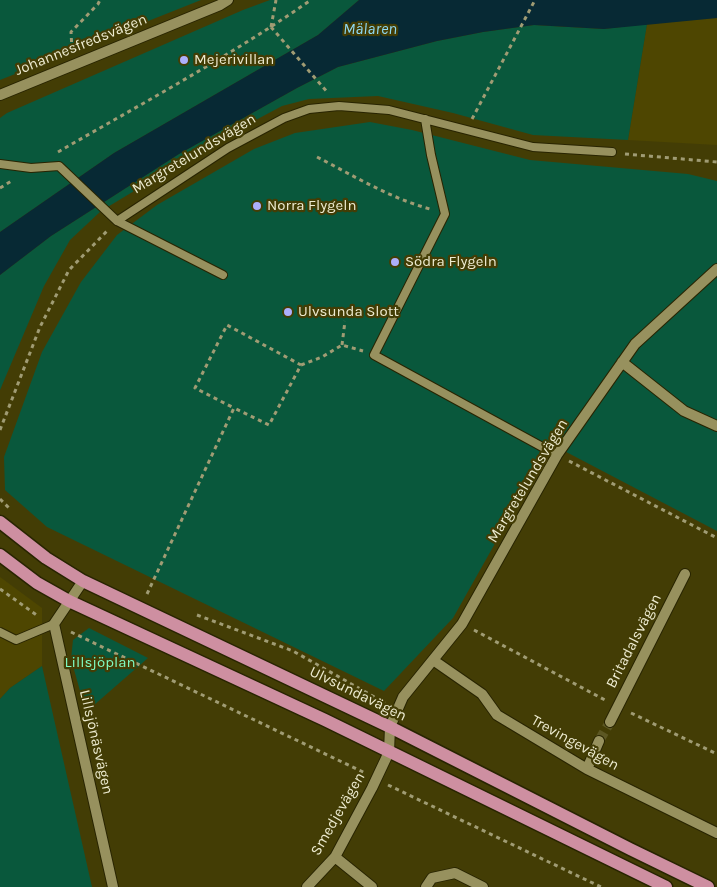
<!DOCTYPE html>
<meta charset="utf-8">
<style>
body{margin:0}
canvas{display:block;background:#433d05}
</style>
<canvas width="717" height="887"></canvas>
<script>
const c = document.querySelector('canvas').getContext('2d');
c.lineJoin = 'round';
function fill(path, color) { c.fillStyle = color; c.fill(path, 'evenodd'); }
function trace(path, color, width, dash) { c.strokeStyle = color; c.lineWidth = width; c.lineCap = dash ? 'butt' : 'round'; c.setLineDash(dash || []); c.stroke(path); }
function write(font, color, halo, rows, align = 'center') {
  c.font = font + ' Karla,sans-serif'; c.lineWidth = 4.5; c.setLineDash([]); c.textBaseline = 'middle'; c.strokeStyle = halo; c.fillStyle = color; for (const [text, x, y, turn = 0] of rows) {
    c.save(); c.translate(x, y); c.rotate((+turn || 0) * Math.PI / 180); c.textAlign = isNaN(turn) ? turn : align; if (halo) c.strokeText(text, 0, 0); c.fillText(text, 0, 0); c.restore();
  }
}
const built = new Path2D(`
 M 717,18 L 717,145 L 628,140 L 647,24 Z
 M 0,577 L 42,608 L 42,666 L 10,688 L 0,699 Z`);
const green = new Path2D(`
 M 0,0 L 201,0 L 0,80 Z
 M 270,0 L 359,0 L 318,35 L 114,153 L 0,232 L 0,118 L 7,113 L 243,10 Z
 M 647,24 L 628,140 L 533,135 L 453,113 L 378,96 L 309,99 L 282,106 L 222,138 L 101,211 L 70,240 L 44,286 L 0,390 L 0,275 L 51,236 L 179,154 L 297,88 L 338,67 L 437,41 L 483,32 L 534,25 L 604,29 Z
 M 370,122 L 412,130 L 530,160 L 688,174 L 717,181 L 717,531 L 551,444 L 453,618 L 384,691 L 47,527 L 5,490 L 4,457 L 42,352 L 81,282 L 117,235 L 157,205 L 254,149 L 295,133 Z
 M 89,628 L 148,658 L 86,712 L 71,659 L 73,640 Z
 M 42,666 L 92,887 L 0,887 L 0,699 L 10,688 Z`);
const water = new Path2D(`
 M 359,0 L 717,0 L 717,18 L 604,29 L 534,25 L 483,32 L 437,41 L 338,67 L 297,88 L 179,154 L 51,236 L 0,275 L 0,232 L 114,153 L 318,35 Z`);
const streetTunnel = new Path2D(`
 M 599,741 L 610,722`);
const path = new Path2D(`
 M 271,27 L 328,93
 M 271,27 L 276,0
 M 72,50 L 71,32 L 98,4 L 100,0
 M 472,119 L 535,0
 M 58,152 C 143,103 230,56 311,0
 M 625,154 L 717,162
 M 317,157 C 354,176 390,198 430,209
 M 0,188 L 13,180
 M 342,345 L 345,321
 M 301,365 L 322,357 L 342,345 L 363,351
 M 0,430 L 40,327 L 69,270 L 109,229
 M 569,461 L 717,538
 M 0,499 L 9,508
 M 0,589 L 38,616
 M 147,594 L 234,408 L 269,425 L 301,365 L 227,325 L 195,388 L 234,408
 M 197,615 L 293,651 L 385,703
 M 474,630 L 605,700
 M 71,632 L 365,773
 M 631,713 L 717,754
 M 388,785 L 601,887`);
const lane = new Path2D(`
 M 425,119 L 431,155 L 445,214 L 374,355 L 557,455
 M 0,164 L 31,168 L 59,166 L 117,221 L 223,275
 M 117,221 L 228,148 L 284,118 L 309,109 L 339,106 L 389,110 L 533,147 L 612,152
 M 0,632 L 16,640 L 54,624`);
const street = new Path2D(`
 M 0,95 L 220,5 L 228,0
 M 622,362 L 684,411 L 717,426
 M 83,581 L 54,624 L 113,887
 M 433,660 L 482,694 L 497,715 L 587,769 L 717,833
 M 610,722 L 685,574
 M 587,769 L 599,741
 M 335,857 L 372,887
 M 307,887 L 335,857 L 372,788 L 389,752 L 390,727 L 403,697 L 462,624 L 557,455 L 635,344 L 717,269
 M 426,887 L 432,878 L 455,873 L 483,887`);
const primary = new Path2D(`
 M 0,522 L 46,558 L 83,581 L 390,727 L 630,849 L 708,887
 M 0,555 L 37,583 L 69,601 L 325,720 L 666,887`);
const markers = [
 [184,60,5,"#adaffb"],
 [257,206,5,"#adaffb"],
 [395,262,5,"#adaffb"],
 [288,312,5,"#adaffb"]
];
const streetNames = [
 ["Johannesfredsvägen",81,45,-22],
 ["Margretelundsvägen",194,154,-31],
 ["Margretelundsvägen",528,481,-59],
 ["Britadalsvägen",634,641,-63],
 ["Ulvsundavägen",358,694,26],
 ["Lillsjönäsvägen",96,742,77],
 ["Trevingevägen",575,743,29],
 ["Smedjevägen",338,814,-60]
];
const poiNames = [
 ["Mejerivillan",194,60],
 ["Norra Flygeln",267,206],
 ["Södra Flygeln",405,262],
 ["Ulvsunda Slott",298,312]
];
const parkNames = [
 ["Lillsjöplan",100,663]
];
const waterNames = [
 ["Mälaren",370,29]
];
fill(built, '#4e4601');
fill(green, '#09583c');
fill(water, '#072934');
trace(streetTunnel, '#5c5723', 10, [10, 5]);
trace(lane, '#282400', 10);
trace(street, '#282400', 12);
trace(primary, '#282400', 15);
trace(path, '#a09c74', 3, [4, 4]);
trace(lane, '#97915e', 8);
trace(street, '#97915e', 10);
trace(primary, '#ce8fa1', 12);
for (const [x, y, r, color] of markers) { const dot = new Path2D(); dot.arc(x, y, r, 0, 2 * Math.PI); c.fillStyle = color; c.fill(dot); trace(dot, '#433d05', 2); }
write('15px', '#edebd0', '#433d05', streetNames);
write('15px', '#edebd0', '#433d05', poiNames, 'left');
write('15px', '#7ffbc3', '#433d05', parkNames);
write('italic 16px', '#8fd9f4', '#433d05', waterNames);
</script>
